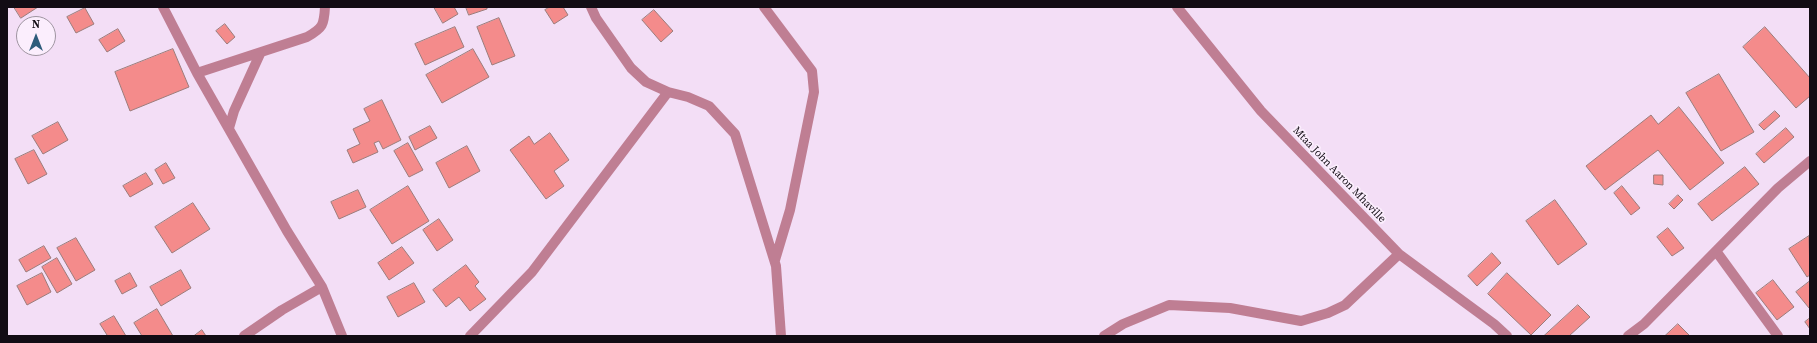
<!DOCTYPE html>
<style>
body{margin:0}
#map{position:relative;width:1817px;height:343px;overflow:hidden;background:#f3def6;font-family:"Source Serif 4",serif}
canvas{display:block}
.frame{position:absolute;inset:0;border:8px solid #120c14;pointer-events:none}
.north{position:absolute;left:16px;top:16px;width:40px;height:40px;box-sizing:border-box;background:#fbeefd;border:1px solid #9e94a0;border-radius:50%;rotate:0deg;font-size:11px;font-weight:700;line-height:16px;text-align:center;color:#120c14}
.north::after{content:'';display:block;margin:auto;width:14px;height:18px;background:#2d5b7b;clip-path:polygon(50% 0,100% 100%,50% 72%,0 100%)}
</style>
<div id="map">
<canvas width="1817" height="343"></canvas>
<div class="frame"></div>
<div class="north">N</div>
</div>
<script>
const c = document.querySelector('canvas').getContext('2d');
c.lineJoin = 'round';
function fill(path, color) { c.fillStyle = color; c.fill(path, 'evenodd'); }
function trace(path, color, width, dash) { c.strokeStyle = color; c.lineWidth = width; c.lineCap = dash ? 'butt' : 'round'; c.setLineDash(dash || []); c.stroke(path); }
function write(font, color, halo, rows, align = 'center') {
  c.font = font + ' "Source Serif 4",serif'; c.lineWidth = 3.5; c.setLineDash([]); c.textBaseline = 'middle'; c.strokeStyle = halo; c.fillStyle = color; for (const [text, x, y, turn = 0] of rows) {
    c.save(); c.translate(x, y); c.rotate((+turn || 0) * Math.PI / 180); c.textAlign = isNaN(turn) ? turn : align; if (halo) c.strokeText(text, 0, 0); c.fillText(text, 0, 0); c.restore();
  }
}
const building = new Path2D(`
 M 14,7 L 38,7 L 21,18 Z
 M 434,7 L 454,7 L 458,14 L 443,23 Z
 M 466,7 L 487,7 L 487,9 L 469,15 Z
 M 550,7 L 563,7 L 568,15 L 554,24 L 545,10 Z
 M 85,8 L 94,24 L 76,33 L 67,17 Z
 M 654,10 L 673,31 L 661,42 L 642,20 Z
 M 499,18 L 515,56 L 492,65 L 477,27 Z
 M 225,24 L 235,37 L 227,44 L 216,31 Z
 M 455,27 L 464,47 L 425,65 L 415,44 Z
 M 1765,27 L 1810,78 L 1810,96 L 1796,108 L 1743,47 Z
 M 118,29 L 125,41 L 107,52 L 99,40 Z
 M 173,49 L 189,87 L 130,111 L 115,72 Z
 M 473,49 L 489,77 L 442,103 L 426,75 Z
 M 1719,74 L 1754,132 L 1721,151 L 1686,93 Z
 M 382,100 L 401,140 L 383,149 L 379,141 L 374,143 L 378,152 L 353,163 L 347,150 L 360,144 L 353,129 L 370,121 L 364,109 Z
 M 1679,107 L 1724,163 L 1690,190 L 1658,150 L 1605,190 L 1586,166 L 1651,115 L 1658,124 Z
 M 1775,111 L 1780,116 L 1764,130 L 1759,125 Z
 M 58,122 L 68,140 L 43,154 L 32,136 Z
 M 430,126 L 437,138 L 415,150 L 409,137 Z
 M 1786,128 L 1794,137 L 1764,163 L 1756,154 Z
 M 550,133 L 569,160 L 554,171 L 564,186 L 546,199 L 510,150 L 529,136 L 534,144 Z
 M 408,143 L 423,170 L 409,177 L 394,151 Z
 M 467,146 L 480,171 L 449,188 L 436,163 Z
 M 34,150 L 47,174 L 28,184 L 15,159 Z
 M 166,163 L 175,178 L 163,184 L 155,170 Z
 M 1745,167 L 1759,184 L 1712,221 L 1698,204 Z
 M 146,173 L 153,184 L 130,197 L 123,186 Z
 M 1654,175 L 1663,175 L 1663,185 L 1654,184 Z
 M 408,186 L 429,221 L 392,244 L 370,210 Z
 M 1622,186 L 1640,208 L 1631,215 L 1614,193 Z
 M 358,190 L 366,207 L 339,219 L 331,202 Z
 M 1678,195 L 1683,200 L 1674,209 L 1669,204 Z
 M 1555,200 L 1587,244 L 1558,265 L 1526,221 Z
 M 193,203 L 210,229 L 172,253 L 155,227 Z
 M 439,219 L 453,240 L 437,251 L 423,230 Z
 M 1668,228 L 1684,248 L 1672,256 L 1657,237 Z
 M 1809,236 L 1810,275 L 1807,277 L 1789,249 Z
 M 76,238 L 95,270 L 76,281 L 57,248 Z
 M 44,246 L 51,258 L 26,272 L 19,260 Z
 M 402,247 L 414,263 L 389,280 L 378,263 Z
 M 1492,253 L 1501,263 L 1477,286 L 1468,276 Z
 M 57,258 L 72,284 L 57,293 L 42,267 Z
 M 466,265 L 479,282 L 475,286 L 486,299 L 470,311 L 459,297 L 446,307 L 433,290 Z
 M 181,270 L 191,288 L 161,306 L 150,287 Z
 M 42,273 L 51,292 L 27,305 L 17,286 Z
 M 130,273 L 137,286 L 122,294 L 115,281 Z
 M 1507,273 L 1551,315 L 1531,335 L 1488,294 Z
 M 1773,280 L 1794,307 L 1777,320 L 1756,293 Z
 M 1810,281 L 1810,307 L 1809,308 L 1796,292 Z
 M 414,283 L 425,302 L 398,317 L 387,297 Z
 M 1578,305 L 1590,317 L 1569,336 L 1544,336 Z
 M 157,309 L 173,336 L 142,336 L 134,323 Z
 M 114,316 L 126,336 L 105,336 L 107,335 L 100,324 Z
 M 1810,318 L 1810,329 L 1805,322 Z
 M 1678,324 L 1690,336 L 1665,336 Z
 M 202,330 L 206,336 L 194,336 Z`);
const minor = new Path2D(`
 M 163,7 L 197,73 L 287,231 L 322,287 L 342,336
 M 591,7 L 596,18 L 631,68 L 646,82 L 668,92 L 688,97 L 709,106 L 735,134 L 776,266 L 781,336
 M 764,7 L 812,71 L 814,92 L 790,210 L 775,260
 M 1177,7 L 1261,111 L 1399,254 L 1494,324 L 1507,336
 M 197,73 L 307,37 C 323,28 324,25 325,7
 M 229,128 L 234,111 L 260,54
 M 1716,251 L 1778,336
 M 244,336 L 282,310 L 322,287
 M 470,336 L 532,272 L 668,92
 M 1104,336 L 1123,324 L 1169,305 L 1230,308 L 1301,321 L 1328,313 L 1345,305 L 1399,254
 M 1628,336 L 1644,324 L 1778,188 L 1810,161`);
const streetNames = [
 ["Mtaa John Aaron Mhaville",1339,175,46]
];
fill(building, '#f48b8b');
trace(building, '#9b7c7b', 1);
trace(minor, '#bf7e93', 10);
write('11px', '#120c14', '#fbeefd', streetNames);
</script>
